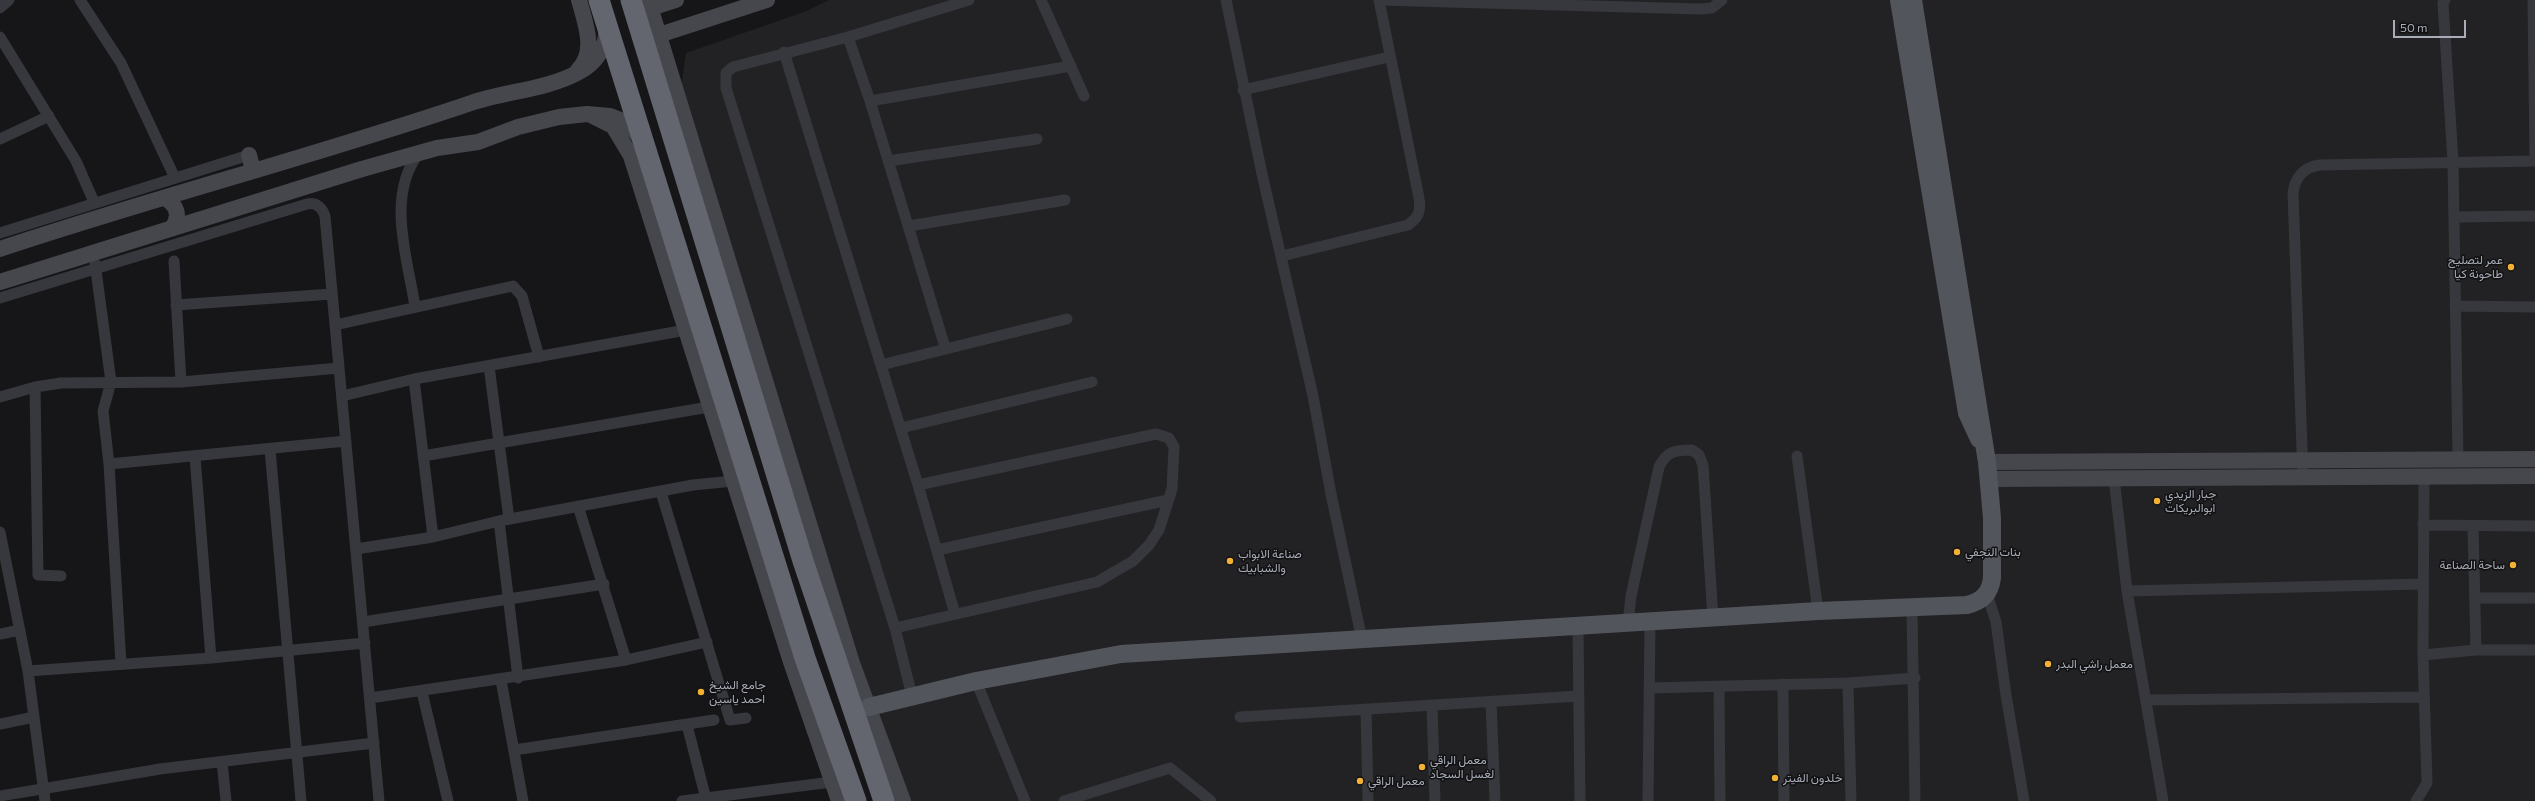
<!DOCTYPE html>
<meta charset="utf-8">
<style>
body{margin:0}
#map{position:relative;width:2535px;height:801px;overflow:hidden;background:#161618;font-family:Commissioner,sans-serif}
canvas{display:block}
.scale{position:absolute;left:2393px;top:20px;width:73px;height:18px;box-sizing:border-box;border:2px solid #a8adb8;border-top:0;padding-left:5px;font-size:12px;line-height:14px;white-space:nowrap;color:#a8adb8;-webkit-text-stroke:3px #111113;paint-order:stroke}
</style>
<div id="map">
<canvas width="2535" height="801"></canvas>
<div class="scale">50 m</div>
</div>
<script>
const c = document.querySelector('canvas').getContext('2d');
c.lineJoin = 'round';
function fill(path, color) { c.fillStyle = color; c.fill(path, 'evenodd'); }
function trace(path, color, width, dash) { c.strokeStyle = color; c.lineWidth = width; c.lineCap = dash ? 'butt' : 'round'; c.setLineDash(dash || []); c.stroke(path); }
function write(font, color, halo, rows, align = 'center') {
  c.font = font + ' Commissioner,Vazirmatn,sans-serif'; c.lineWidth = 3; c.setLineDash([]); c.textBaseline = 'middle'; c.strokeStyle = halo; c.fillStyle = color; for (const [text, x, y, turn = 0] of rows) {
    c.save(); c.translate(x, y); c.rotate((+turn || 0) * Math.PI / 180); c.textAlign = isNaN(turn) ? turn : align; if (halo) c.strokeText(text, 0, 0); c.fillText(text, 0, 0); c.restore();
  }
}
const built = new Path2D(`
 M 829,0 L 2535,0 L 2535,801 L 895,801 L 681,88 L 686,53 L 804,12 Z`);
const street = new Path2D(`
 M 80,0 L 121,63 L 175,178
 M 1041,0 L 1084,96
 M 1226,0 L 1262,174 L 1313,396 L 1331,494 L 1362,640
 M 1379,0 L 1700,9 L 1712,8 L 1722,0
 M 2445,0 L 2443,3 L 2453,161 L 2458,459
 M 2533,0 L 2535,161
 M 0,8 L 9,0
 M 0,37 L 76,161 L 94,202
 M 848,37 L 870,101 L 945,347
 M 784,52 L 918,485 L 955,614
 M 1243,90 L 1389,57
 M 870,101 L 1071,66
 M 0,139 L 49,116
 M 888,161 L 1037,139
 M 2454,217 L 2535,216
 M 909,226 L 1065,200
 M 0,233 L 249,155
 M 1282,256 L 1408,225 C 1419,217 1421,211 1419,198 L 1379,0
 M 174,261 L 181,382
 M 95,263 L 111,382 L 103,411 L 109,464 L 121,664
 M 0,298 L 307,204 C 316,202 322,207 325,216 L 379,801
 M 176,305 L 332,294
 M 415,306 C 407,257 386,195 419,153
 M 2455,306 L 2535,307
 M 335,325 L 513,286 L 522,296 L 539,357
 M 881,365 L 1067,319
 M 489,366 L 509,519
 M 414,379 L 433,537
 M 35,387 L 38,575 L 61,576
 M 342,396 L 414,379 L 686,330
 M 0,397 L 35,387 L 61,383 L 181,382 L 339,368
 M 901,428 L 1092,382
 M 270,449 L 301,801
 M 423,456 L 709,407
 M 1797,456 L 1818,611
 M 195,457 L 211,658
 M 109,464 L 346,441
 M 2303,477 L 2293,193 C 2295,177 2304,167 2320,165 L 2535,161
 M 2114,478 L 2127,591 L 2163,801
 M 661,492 L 730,720 L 746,718
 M 578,506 L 626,660
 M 499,521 L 518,678
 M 2423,525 L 2535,526
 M 2473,526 L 2476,650
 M 0,532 L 28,671 L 45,801
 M 356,549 L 433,537 L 499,521 L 693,485 L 733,481
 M 937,550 L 1168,500
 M 2127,591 L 2422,584
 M 1987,594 L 1996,622 L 2006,695 L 2024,801
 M 2475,598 L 2535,598
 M 1912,607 L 1915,801
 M 363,622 L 604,584
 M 1628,623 L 1631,596 L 1659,467 C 1667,451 1675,450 1692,450 L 1699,455 L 1703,465 L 1713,618
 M 1578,627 L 1580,801
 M 895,628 L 1097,582 L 1133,561 L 1149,545 L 1159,530 L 1172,489 L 1174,447 L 1169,438 L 1156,434 L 918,485
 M 0,634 L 20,630
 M 2423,655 L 2476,650 L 2535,650
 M 28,671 L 211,658 L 365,643
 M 501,680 L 523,801
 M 976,681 L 1025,801
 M 1848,683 L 1851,801
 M 1783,684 L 1784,801
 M 1719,687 L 1720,801
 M 1649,688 L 1848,683 L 1915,678
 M 422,692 L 448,801
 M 912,696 L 895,628 L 726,88 L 726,73 L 733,67 L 848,37 L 969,0
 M 370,698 L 626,660 L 707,642
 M 2146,700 L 2423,697
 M 1491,702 L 1495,801
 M 1432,706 L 1435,801
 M 1366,710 L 1368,801
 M 1240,717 L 1579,696
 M 0,724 L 34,717
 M 687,725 L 706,799
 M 514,750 L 714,720
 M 222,762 L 226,801
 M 0,796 L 160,769 L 374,743
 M 682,801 L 832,782
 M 1064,801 L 1170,768 L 1211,801
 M 1648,801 L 1650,622
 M 2416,801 L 2427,783 L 2423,655 L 2424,477`);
const secondary = new Path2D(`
 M 648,0 L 852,663 L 903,801
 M 651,8 L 676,0
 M 659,35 L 767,0
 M 578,70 C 597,52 585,22 579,0
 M 589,114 L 613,126 L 631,156 L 791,662 L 839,801
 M 249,155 L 253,170
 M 164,198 C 177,204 181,216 172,228
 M 0,249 C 156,197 315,156 471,103 C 506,91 546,90 579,72 C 596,63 608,46 606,27
 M 0,282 L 362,169 L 437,148 L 478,142 L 518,127 L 559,117 L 587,114 L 610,116 L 620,120 L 634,130 L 642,141
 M 1987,462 L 2535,459
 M 1989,479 L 2535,476`);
const primary = new Path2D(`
 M 1899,0 L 1967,413 L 1979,439
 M 869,707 L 976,681 L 1121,654 L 1818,611 L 1967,605 C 1982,601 1990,594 1992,578 L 1992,518 L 1987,462 L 1913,0`);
const highway = new Path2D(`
 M 599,0 L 805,658 L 856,801
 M 631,0 L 803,561 L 884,801`);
const markers = [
 [2511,267,4,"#f2b134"],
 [2157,501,4,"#f2b134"],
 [1957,552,4,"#f2b134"],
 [1230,561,4,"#f2b134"],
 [2513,565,4,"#f2b134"],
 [2048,664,4,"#f2b134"],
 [701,692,4,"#f2b134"],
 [1422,767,4,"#f2b134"],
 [1775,778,4,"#f2b134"],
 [1360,781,4,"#f2b134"]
];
const poiNames = [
 ["عمر لتصليح",2503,260,"right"],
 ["طاحونة كيا",2503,274,"right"],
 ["جبار الزيدي",2165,494],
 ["ابوالبريكات",2165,508],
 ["بنات النجفي",1965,552],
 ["صناعة الابواب",1238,554],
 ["والشبابيك",1238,568],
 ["ساحة الصناعة",2505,565,"right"],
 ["معمل راشي البدر",2056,664],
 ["جامع الشيخ",709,685],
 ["احمد ياسين",709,699],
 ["معمل الراقي",1430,760],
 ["لغسل السجاد",1430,774],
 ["خلدون الفيتر",1783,778],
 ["معمل الراقي",1368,781]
];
fill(built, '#222225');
trace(street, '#37383d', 11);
trace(secondary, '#45474d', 16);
trace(primary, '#53555c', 18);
trace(highway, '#63666e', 21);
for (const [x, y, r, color] of markers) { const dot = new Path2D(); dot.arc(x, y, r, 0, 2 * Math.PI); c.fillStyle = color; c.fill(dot); trace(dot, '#111113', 1.5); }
write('12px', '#a8adb8', '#111113', poiNames, 'left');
</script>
